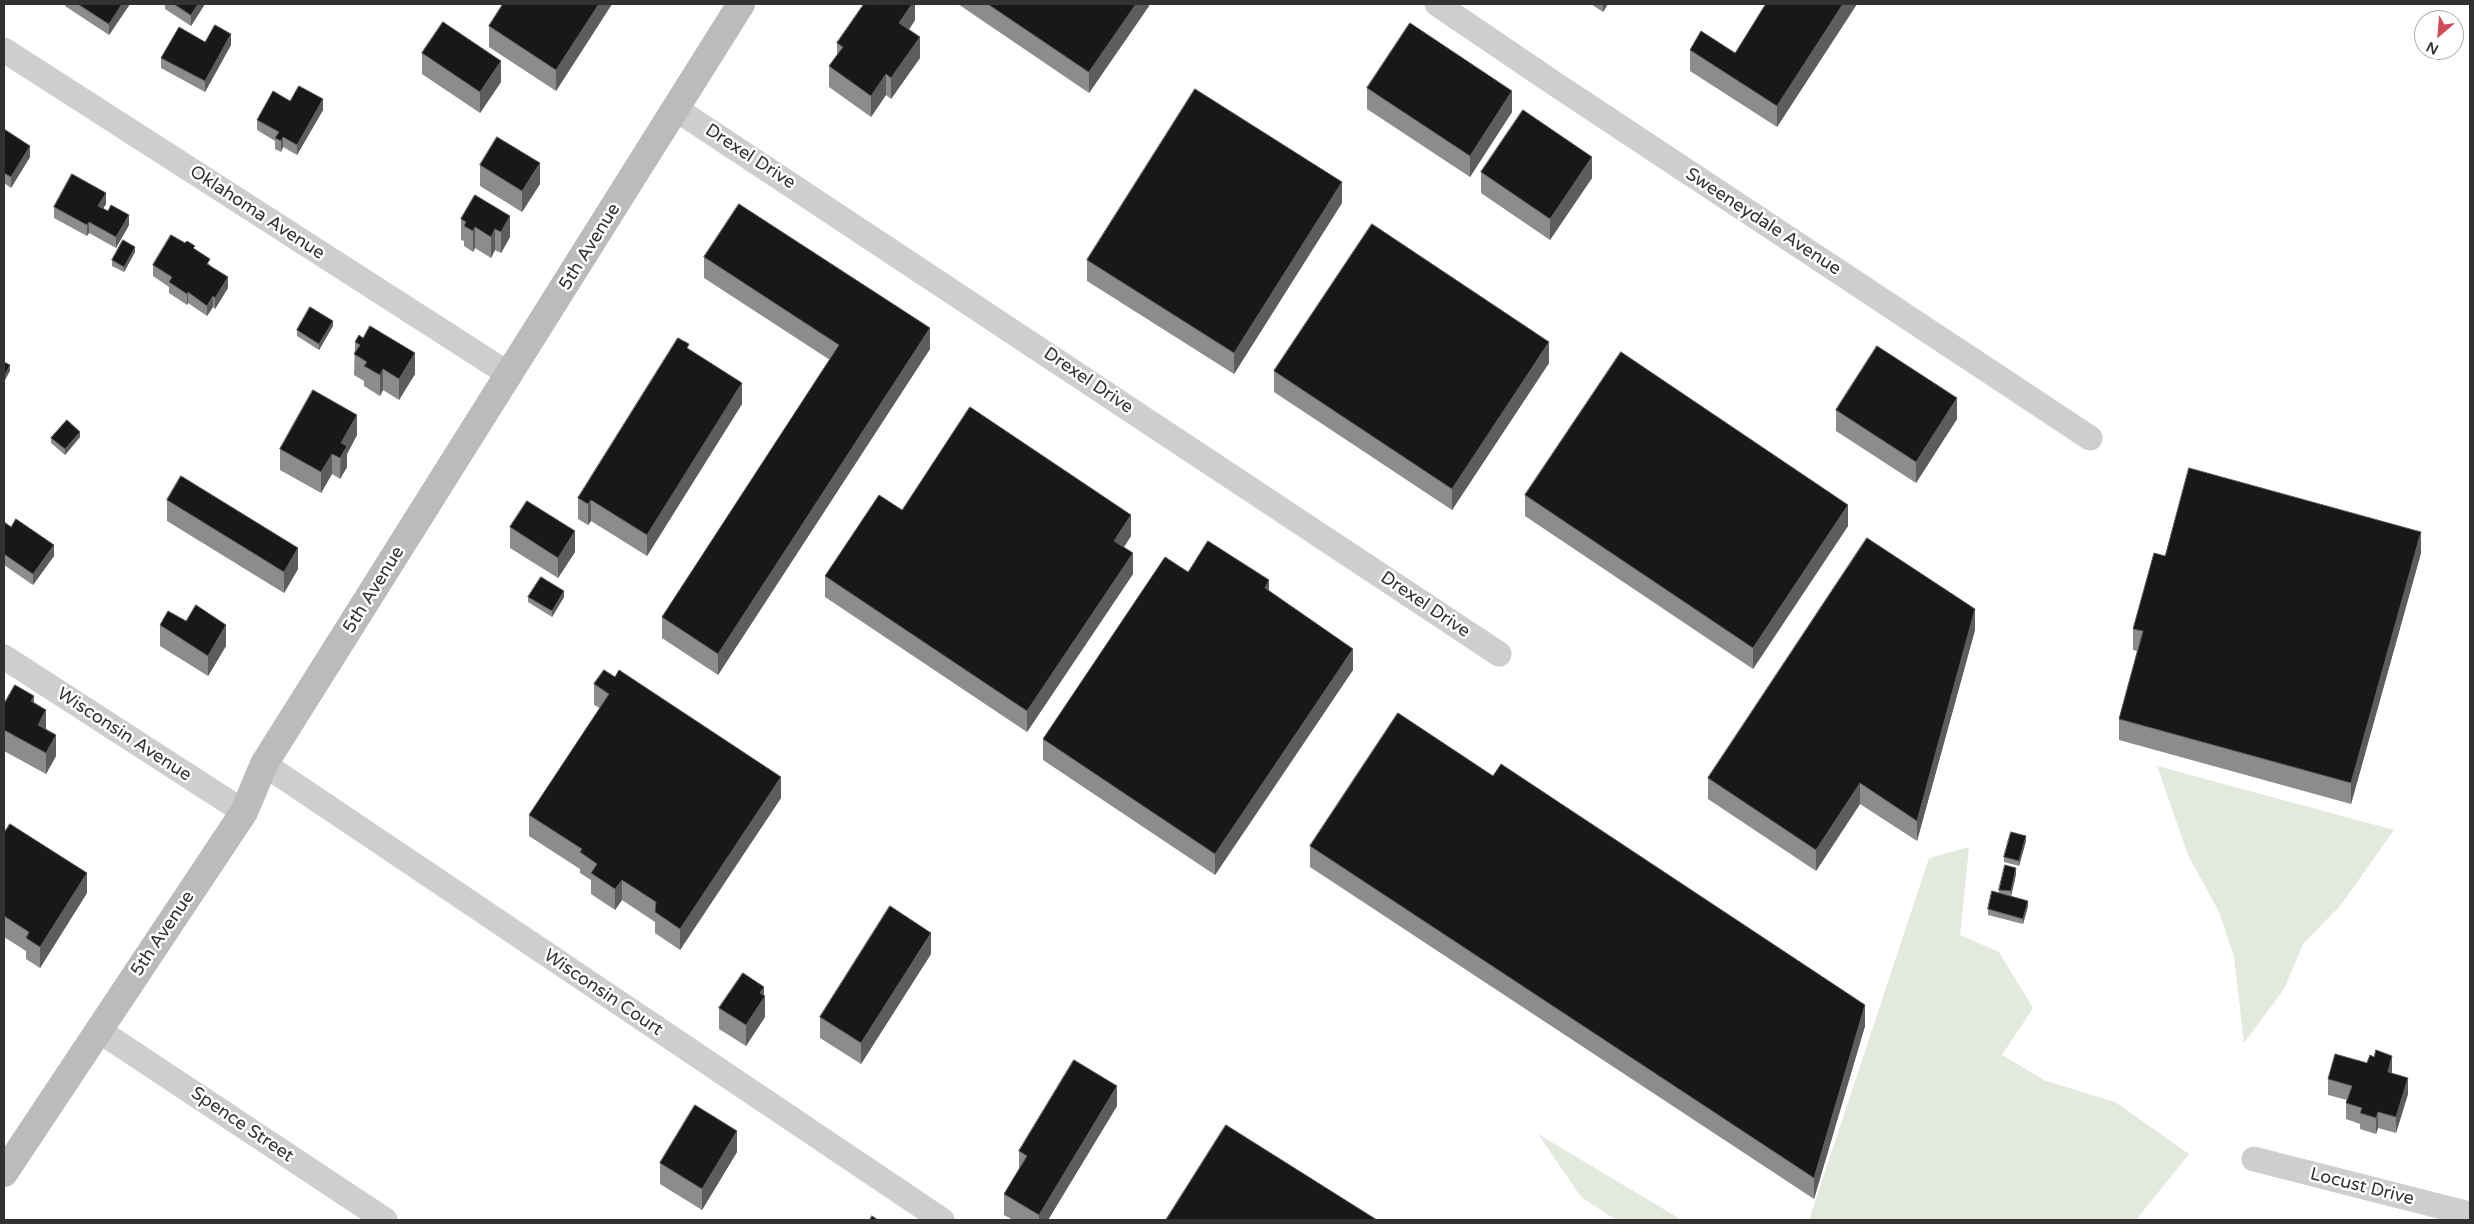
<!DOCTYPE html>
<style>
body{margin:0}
#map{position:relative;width:2474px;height:1224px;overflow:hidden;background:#fff;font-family:"Varela Round",sans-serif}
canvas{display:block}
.frame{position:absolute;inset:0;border:5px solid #313131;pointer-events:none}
.north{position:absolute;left:2414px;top:10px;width:50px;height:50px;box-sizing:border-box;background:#fff;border:1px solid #adadad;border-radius:50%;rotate:207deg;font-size:14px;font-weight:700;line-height:20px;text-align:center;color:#313131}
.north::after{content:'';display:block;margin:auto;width:18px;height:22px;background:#d14b58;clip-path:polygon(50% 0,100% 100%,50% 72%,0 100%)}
</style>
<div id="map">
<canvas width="2474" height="1224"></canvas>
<div class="frame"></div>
<div class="north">N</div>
</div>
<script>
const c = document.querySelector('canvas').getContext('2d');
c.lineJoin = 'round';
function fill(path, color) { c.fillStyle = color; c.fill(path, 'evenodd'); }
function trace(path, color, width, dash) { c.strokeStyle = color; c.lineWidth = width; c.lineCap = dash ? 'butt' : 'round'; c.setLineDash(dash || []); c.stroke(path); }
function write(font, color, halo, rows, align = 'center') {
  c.font = font + ' "Varela Round",sans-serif'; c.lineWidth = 5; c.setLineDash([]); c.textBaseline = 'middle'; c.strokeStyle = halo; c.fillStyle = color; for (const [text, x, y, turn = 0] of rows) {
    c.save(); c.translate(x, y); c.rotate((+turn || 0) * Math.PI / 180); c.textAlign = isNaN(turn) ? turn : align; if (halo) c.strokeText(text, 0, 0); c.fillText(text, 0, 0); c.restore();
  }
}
const green = new Path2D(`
 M 2157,766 L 2394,830 L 2340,906 L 2303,944 L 2284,989 L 2244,1043 L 2234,957 L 2219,912 L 2188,855 Z
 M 1969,847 L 1960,935 L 1999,952 L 2033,1008 L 2002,1055 L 2046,1081 L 2115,1102 L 2189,1154 L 2136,1220 L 1809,1220 L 1929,858 Z
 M 1538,1134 L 1682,1220 L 1616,1220 L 1581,1197 Z`);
const minor = new Path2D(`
 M 1437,4 L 1555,84 L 2090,438
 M 4,50 L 510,375
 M 676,109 L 1499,654
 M 4,657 L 244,812
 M 264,764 L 942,1220
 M 98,1030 L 385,1220
 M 2254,1159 L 2470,1214`);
const secondary = new Path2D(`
 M 4,1173 L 244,812 L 264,764 L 741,4`);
const wall = new Path2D(`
 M 65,4 L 130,4 L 109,35 L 65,6 Z
 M 165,4 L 205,4 L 191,26 L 165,9 Z
 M 612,4 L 556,91 L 489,47 L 489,26 Z
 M 915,4 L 915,20 L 909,30 L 920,58 L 891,99 L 886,95 L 871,117 L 829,87 L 829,66 L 837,55 L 837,43 L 874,5 Z
 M 958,4 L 1149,4 L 1149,6 L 1089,93 Z
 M 1591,4 L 1608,4 L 1603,12 Z
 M 1857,4 L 1777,127 L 1690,71 L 1690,50 L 1735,53 Z
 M 205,42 L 231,45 L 205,92 L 161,68 L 161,58 Z
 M 422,53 L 501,82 L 480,113 L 422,74 Z
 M 1367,88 L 1512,112 L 1470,177 L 1367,109 Z
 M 290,101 L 323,110 L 297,155 L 283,147 L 281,152 L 275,149 L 275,141 L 257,130 L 257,120 Z
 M 4,129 L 30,157 L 11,188 L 4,183 Z
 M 480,165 L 540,184 L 522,212 L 480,186 Z
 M 1481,172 L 1592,178 L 1550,240 L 1481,193 Z
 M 475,195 L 510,237 L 501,253 L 495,250 L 491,258 L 475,248 L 473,252 L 464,246 L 464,241 L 461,240 L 461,219 Z
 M 1342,203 L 1234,374 L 1087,281 L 1087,260 Z
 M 106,204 L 103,208 L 129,225 L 116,248 L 89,233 L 87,236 L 54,218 L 54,207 Z
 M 195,249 L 210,265 L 228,288 L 215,309 L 213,307 L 207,316 L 188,303 L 187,305 L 169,293 L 169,287 L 153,276 L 153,265 Z
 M 135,252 L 124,272 L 112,266 L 112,260 Z
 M 704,257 L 930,349 L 718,675 L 662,638 L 662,617 L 830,360 L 704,278 Z
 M 333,326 L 319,350 L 297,336 L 297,330 Z
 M 355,342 L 415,374 L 399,400 L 383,390 L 380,396 L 364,386 L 364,381 L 354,375 Z
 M 689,350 L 742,404 L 647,556 L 591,521 L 588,525 L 578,519 L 578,498 Z
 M 1549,363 L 1452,510 L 1274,392 L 1274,371 Z
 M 1836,410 L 1957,419 L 1916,483 L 1836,431 Z
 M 357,435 L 347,454 L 347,467 L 340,479 L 332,474 L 321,493 L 280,470 L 280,449 Z
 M 80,437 L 65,455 L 51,443 L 51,438 Z
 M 1525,495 L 1848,526 L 1753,669 L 1525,516 Z
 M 167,500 L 298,569 L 284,593 L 167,521 Z
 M 902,510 L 1131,536 L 1124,547 L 1133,574 L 1027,732 L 825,597 L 825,576 Z
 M 4,522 L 54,556 L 33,585 L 4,565 Z
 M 510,527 L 575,552 L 558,578 L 510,548 Z
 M 2421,553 L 2351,804 L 2119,740 L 2119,719 L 2137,651 L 2133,650 L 2133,629 L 2165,556 Z
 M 1188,572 L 1269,591 L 1353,670 L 1215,875 L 1043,760 L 1043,739 Z
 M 528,597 L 564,597 L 552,617 L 528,602 Z
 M 160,625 L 226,646 L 208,676 L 160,646 Z
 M 1975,630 L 1917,841 L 1860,804 L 1816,871 L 1708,799 L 1708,778 Z
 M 594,684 L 781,798 L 680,950 L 655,933 L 655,922 L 622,900 L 615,910 L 591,894 L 591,880 L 580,873 L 580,869 L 529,836 L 529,815 L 600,708 L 594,705 Z
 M 34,703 L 56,756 L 46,774 L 4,751 L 4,704 Z
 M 4,833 L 87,893 L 40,968 L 26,959 L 26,951 L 4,937 Z
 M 2026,841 L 2019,866 L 2004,862 L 2004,857 Z
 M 1310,846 L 1865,1026 L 1814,1199 L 1310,867 Z
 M 2016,874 L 2011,896 L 2028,906 L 2023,924 L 1988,915 L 1988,909 L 1999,893 L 1999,890 Z
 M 931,954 L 861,1064 L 820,1038 L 820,1017 Z
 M 764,995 L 765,1017 L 746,1046 L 719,1029 L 719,1008 Z
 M 2392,1072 L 2392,1073 L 2408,1094 L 2396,1133 L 2378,1128 L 2376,1134 L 2360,1129 L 2360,1124 L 2346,1119 L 2346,1103 L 2347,1100 L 2328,1095 L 2328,1079 Z
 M 1117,1106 L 1048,1220 L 1013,1220 L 1004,1215 L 1004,1194 L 1019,1169 L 1019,1151 Z
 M 737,1152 L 702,1210 L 660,1184 L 660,1163 Z`);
const shadedWall = new Path2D(`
 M 122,4 L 130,4 L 109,35 L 109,24 Z
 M 198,4 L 205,4 L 191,26 L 191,15 Z
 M 599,4 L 612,4 L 556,91 L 556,70 Z
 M 912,4 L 915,4 L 915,20 L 899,44 L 899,23 Z
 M 1136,4 L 1149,4 L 1149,6 L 1089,93 L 1089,72 Z
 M 1603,4 L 1608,4 L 1603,12 Z
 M 1843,4 L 1857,4 L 1777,127 L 1777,106 Z
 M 231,34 L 231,45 L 205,92 L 205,81 Z
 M 920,37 L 920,58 L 891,99 L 891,78 Z
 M 501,61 L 501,82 L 480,113 L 480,92 Z
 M 886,74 L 886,95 L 871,117 L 871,96 Z
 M 1512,91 L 1512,112 L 1470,177 L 1470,156 Z
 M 323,99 L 323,110 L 297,155 L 297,145 Z
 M 283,137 L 283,147 L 281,152 L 281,141 Z
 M 30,146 L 30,157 L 11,188 L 11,177 Z
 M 1592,157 L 1592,178 L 1550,240 L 1550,219 Z
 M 540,163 L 540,184 L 522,212 L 522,191 Z
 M 1342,182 L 1342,203 L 1234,374 L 1234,353 Z
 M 106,193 L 106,204 L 98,217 L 98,206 Z
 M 129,215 L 129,225 L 116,248 L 116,237 Z
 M 510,216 L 510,237 L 501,253 L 501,232 Z
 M 89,222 L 89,233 L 87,236 L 87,225 Z
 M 475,227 L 475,248 L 473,252 L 473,231 Z
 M 495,229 L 495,250 L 491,258 L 491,237 Z
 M 135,247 L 135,252 L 124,272 L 124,267 Z
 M 228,277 L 228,288 L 215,309 L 215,298 Z
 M 188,292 L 188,303 L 187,305 L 187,294 Z
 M 213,296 L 213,307 L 207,316 L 207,306 Z
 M 333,321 L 333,326 L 319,350 L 319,344 Z
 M 930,328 L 930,349 L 718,675 L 718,654 Z
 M 1549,342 L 1549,363 L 1452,510 L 1452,489 Z
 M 415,353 L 415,374 L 399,400 L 399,379 Z
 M 10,365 L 10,371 L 4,382 L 4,377 Z
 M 383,369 L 383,390 L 380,396 L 380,375 Z
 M 742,383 L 742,404 L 647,556 L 647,535 Z
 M 1957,398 L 1957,419 L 1916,483 L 1916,462 Z
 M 357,415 L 357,435 L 347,454 L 347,467 L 340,479 L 341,443 Z
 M 80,432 L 80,437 L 65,455 L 65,449 Z
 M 332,454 L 332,474 L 321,493 L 321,472 Z
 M 591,500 L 591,521 L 588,525 L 588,504 Z
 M 1848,505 L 1848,526 L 1753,669 L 1753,648 Z
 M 1131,515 L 1131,536 L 1114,562 L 1114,541 Z
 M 575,531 L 575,552 L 558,578 L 558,558 Z
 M 2421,532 L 2421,553 L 2351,804 L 2351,783 Z
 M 54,545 L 54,556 L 33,585 L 33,574 Z
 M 298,548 L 298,569 L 284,593 L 284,572 Z
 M 1133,553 L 1133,574 L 1027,732 L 1027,711 Z
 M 1269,580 L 1269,601 L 1265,588 Z
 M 564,591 L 564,597 L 552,617 L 552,611 Z
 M 1975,609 L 1975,630 L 1917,841 L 1917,821 Z
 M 226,625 L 226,646 L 208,676 L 208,656 Z
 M 1353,649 L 1353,670 L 1215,875 L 1215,854 Z
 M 34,696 L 34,717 L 31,701 Z
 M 46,710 L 46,731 L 38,725 Z
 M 56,735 L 56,756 L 46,774 L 46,753 Z
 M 781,777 L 781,798 L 680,950 L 680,929 Z
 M 1860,783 L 1860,804 L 1816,871 L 1816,850 Z
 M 2026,836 L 2026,841 L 2019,866 L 2019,861 Z
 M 2016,868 L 2016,874 L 2011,897 L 2011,891 Z
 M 87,873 L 87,893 L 40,968 L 40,947 Z
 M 622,880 L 622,900 L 615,910 L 615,889 Z
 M 2028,901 L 2028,906 L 2023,924 L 2023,919 Z
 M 931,933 L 931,954 L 861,1064 L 861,1043 Z
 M 764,987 L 764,998 L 765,996 L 765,1017 L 746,1046 L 746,1025 L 760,993 Z
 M 1865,1005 L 1865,1026 L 1814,1199 L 1814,1178 Z
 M 2392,1056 L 2392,1072 L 2388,1088 L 2388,1072 Z
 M 2408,1078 L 2408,1094 L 2396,1133 L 2396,1117 Z
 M 1117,1086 L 1117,1106 L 1048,1220 L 1039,1220 L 1039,1215 Z
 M 2378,1112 L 2378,1128 L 2376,1134 L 2376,1118 Z
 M 737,1131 L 737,1152 L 702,1210 L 702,1189 Z`);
const building = new Path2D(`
 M 78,4 L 122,4 L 109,24 Z
 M 174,4 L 198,4 L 191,15 Z
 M 503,4 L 599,4 L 556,70 L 489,26 Z
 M 864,4 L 872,4 L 874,5 L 874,4 L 912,4 L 899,23 L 920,37 L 891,78 L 886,74 L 871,96 L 829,66 L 843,47 L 837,43 Z
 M 988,4 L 1136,4 L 1089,72 Z
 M 1766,4 L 1843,4 L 1777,106 L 1690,50 L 1701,31 L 1735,53 Z
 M 443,22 L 501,61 L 480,92 L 422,53 Z
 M 1410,23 L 1512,91 L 1470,156 L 1367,88 Z
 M 215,25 L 231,34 L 205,81 L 161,58 L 179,27 L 205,42 Z
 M 299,86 L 323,99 L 297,145 L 283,137 L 281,141 L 275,138 L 279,132 L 257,120 L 273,91 L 290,101 Z
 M 1195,89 L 1342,182 L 1234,353 L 1087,260 Z
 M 1523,110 L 1592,157 L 1550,219 L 1481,172 Z
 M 4,129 L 30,146 L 11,177 L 4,173 Z
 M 497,137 L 540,163 L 522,191 L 480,165 Z
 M 72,174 L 106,193 L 98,206 L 108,211 L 111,205 L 129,215 L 116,237 L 89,222 L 87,225 L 54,207 Z
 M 475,195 L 510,216 L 501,232 L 495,229 L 491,237 L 475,227 L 473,231 L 464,226 L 466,222 L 461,219 Z
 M 739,204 L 930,328 L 718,654 L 662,617 L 839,345 L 704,257 Z
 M 1372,224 L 1549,342 L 1452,489 L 1274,371 Z
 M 171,235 L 185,243 L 187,241 L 195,246 L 193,248 L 210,259 L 207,264 L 228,277 L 215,298 L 213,296 L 207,306 L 188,292 L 187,294 L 169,282 L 172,277 L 153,265 Z
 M 123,240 L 135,247 L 124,267 L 112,260 Z
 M 310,307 L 333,321 L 319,344 L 297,330 Z
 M 370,326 L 415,353 L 399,379 L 383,369 L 380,375 L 364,366 L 367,362 L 354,354 L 360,345 L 355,342 L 359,335 L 363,338 Z
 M 678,338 L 689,344 L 687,348 L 742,383 L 647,535 L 591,500 L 588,504 L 578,498 Z
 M 1877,346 L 1957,398 L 1916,462 L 1836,410 Z
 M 1621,352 L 1848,505 L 1753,648 L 1525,495 Z
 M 4,362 L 10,365 L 4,377 Z
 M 313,390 L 357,415 L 341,443 L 347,446 L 340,458 L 332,454 L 321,472 L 280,449 Z
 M 970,407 L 1131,515 L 1114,541 L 1133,553 L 1027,711 L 825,576 L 879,495 L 902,510 Z
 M 67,420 L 80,432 L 65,449 L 51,438 Z
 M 2189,468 L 2421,532 L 2351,783 L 2119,719 L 2143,631 L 2133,629 L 2154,553 L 2165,556 Z
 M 181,476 L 298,548 L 284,572 L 167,500 Z
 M 527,501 L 575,531 L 558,558 L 510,527 Z
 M 16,519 L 54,545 L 33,574 L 4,554 L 4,522 L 11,527 Z
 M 1867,538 L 1975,609 L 1917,821 L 1860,783 L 1816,850 L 1708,778 Z
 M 1208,541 L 1269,580 L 1265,588 L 1353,649 L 1215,854 L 1043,739 L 1165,557 L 1188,572 Z
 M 541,577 L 564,591 L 552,611 L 528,597 Z
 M 196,605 L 226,625 L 208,656 L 160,625 L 168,611 L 186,621 Z
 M 604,670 L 615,677 L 619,670 L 781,777 L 680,929 L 655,912 L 656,902 L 622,880 L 615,889 L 591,873 L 597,864 L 580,852 L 582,849 L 529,815 L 609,694 L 594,684 Z
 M 15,685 L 34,696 L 31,701 L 46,710 L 38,725 L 56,735 L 46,753 L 4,730 L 4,704 Z
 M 1398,713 L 1493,776 L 1501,764 L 1865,1005 L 1814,1178 L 1310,846 Z
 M 10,824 L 87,873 L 40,947 L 26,938 L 29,932 L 4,916 L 4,833 Z
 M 2011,832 L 2026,836 L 2019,861 L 2004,857 Z
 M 2005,865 L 2016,868 L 2011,891 L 1999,890 Z
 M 1992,891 L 2028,901 L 2023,919 L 1988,909 Z
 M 890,906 L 931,933 L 861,1043 L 820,1017 Z
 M 743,973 L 764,987 L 760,993 L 765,996 L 746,1025 L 719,1008 Z
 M 2376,1050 L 2392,1056 L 2388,1072 L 2408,1078 L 2396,1117 L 2378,1112 L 2376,1118 L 2360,1113 L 2362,1108 L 2346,1103 L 2352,1086 L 2328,1079 L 2335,1054 L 2367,1063 L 2370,1055 L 2374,1057 Z
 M 1074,1060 L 1117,1086 L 1039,1215 L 1004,1194 L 1027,1156 L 1019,1151 Z
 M 695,1105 L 737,1131 L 702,1189 L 660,1163 Z
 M 1226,1125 L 1377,1220 L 1166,1220 Z
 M 872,1216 L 878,1220 L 870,1220 Z`);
const streetNames = [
 ["Drexel Drive",750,157,33],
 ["Oklahoma Avenue",257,213,33],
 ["Sweeneydale Avenue",1763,222,33],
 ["5th Avenue",590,247,-58],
 ["Drexel Drive",1088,381,34],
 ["5th Avenue",374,590,-58],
 ["Drexel Drive",1425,605,34],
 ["Wisconsin Avenue",124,735,33],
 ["5th Avenue",163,934,-56],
 ["Wisconsin Court",603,993,34],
 ["Spence Street",242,1125,34],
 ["Locust Drive",2362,1187,14]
];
fill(green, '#e4e9de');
trace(minor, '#cecece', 25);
trace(secondary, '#bbb', 28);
fill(wall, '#8c8c8c');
fill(shadedWall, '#5d5d5d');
fill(building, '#181818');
trace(building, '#5d5d5d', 1);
write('18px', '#313131', '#fff', streetNames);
</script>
